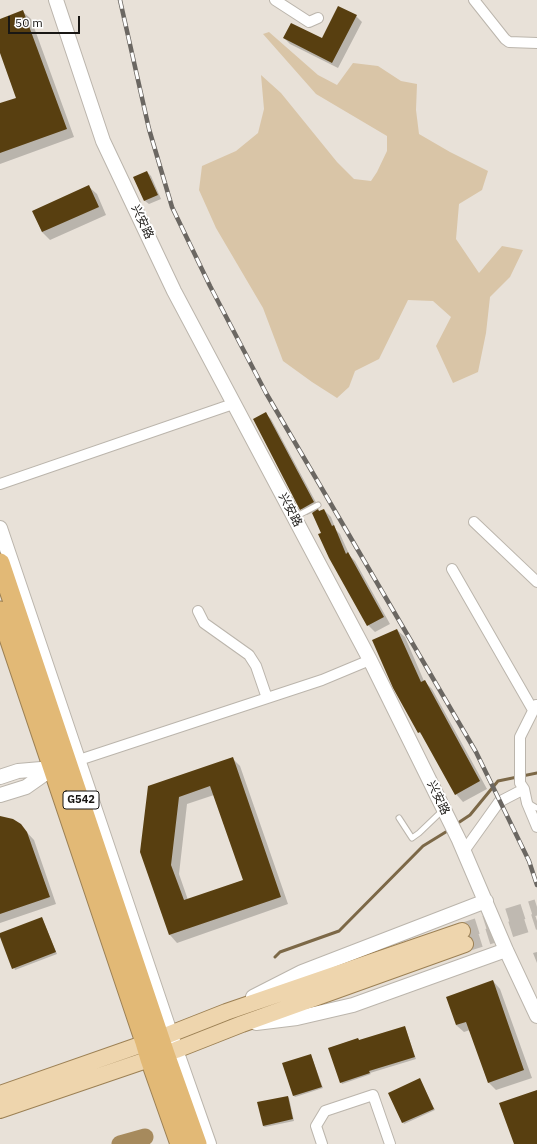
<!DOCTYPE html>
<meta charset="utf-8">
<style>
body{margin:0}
#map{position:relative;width:537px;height:1144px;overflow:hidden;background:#e8e1d8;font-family:"IBM Plex Sans",sans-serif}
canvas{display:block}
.scale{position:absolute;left:8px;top:16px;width:72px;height:18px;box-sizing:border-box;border:2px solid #191714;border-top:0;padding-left:5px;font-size:12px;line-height:14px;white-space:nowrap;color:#191714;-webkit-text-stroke:3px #fff;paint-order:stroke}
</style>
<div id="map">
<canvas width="537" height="1144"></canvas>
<div class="scale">50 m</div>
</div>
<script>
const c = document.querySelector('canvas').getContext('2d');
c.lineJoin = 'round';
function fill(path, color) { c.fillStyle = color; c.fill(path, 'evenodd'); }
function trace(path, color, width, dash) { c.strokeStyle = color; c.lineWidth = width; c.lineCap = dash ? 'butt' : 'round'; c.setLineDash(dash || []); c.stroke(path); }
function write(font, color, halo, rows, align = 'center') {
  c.font = font + ' "IBM Plex Sans","Noto Sans SC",sans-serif'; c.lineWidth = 4; c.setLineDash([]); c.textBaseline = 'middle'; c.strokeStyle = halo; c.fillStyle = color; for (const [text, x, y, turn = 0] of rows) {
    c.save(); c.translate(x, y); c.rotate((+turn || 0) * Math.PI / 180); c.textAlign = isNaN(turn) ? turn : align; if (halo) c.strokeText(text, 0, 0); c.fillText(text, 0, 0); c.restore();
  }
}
const green = new Path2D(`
 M 269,32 L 318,75 L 337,85 L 353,63 L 378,66 L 401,81 L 417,84 L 416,110 L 419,134 L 450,152 L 488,171 L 482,190 L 459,204 L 456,239 L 479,273 L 502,246 L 523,250 L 510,277 L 490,297 L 486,333 L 478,372 L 453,383 L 436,346 L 451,317 L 433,301 L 408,300 L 379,359 L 355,371 L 349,387 L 337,398 L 312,382 L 283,361 L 263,308 L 216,228 L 199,190 L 202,166 L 236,151 L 258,133 L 264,109 L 261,75 L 281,93 L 337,162 L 354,179 L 371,181 L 377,172 L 387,151 L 387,136 L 316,94 L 263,34 Z`);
const shadow = new Path2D(`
 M 23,12 L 31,19 L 74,137 L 0,164 L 0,105 L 18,98 L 0,50 L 0,20 Z
 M 356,16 L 362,22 L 338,68 L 290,44 L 284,38 L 322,40 Z
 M 147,172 L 151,176 L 161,199 L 149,204 L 145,201 L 135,178 Z
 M 89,187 L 97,194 L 106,215 L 50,240 L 42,232 L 33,211 Z
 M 265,413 L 271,419 L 319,508 L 317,510 L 319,512 L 324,510 L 331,517 L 336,530 L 340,534 L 350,556 L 355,561 L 390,624 L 375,632 L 368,625 L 322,533 L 313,512 L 307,515 L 301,509 Z
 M 397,630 L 405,637 L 424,681 L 432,689 L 487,789 L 463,802 L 456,794 L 424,737 L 419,732 Z
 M 232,758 L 240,766 L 288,904 L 177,943 L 170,935 L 149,787 ZM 214,795 L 244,880 L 188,900 L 179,874 L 187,804 Z
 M 0,818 L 20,825 L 34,840 L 56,904 L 0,923 Z
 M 42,918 L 57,954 L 15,970 L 0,934 Z
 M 537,952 L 537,963 L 533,953 Z
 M 493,981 L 500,989 L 532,1078 L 496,1090 L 488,1082 L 470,1030 L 464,1032 L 456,1025 Z
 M 405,1027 L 416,1059 L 370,1073 L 371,1074 L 342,1084 L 341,1082 L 358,1039 L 360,1041 Z
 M 311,1055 L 323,1088 L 295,1097 L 294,1096 Z
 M 420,1080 L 435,1110 L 404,1124 L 403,1122 Z
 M 288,1097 L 289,1098 L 294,1121 L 265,1127 L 263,1126 Z`);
const stream = new Path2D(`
 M 455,825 L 470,815 L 498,781 L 537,773
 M 275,957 L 280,952 L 339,931 L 423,846 L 449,830`);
const river = new Path2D(`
 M 120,1144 L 145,1137`);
const building = new Path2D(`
 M 338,6 L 357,15 L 332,63 L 283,38 L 291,23 L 322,38 Z
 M 23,10 L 67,129 L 0,153 L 0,103 L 16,98 L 0,53 L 0,19 Z
 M 147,171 L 158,195 L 144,201 L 133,177 Z
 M 89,185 L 99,207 L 42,232 L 32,211 Z
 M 266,412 L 314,502 L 300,510 L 253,419 Z
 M 318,509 L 319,511 L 324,509 L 332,526 L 334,525 L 346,554 L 348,552 L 384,617 L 367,626 L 329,558 L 318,534 L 321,533 L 312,513 Z
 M 397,629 L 421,682 L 425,680 L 480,781 L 455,795 L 420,732 L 418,733 L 393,688 L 372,640 Z
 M 233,757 L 281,897 L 169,935 L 140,852 L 148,786 ZM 210,786 L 243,880 L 184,900 L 171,865 L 179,797 Z
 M 0,816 L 13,819 L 21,824 L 27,832 L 50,897 L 0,914 Z
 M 42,917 L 56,952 L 12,969 L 0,937 L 0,933 Z
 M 493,980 L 524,1070 L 488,1083 L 466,1022 L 456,1025 L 446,997 Z
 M 405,1026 L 415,1057 L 369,1071 L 370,1073 L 340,1083 L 328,1048 L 358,1038 L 359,1040 Z
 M 311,1054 L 322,1087 L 293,1096 L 282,1063 Z
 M 420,1078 L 434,1109 L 402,1123 L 388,1093 Z
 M 537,1090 L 537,1144 L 514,1144 L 499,1103 Z
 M 288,1096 L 293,1119 L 263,1126 L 257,1102 Z`);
const primaryTunnel = new Path2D(`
 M 462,931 L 537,907
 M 465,944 L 537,921`);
const lane = new Path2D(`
 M 295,517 L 318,505
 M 528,803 L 537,808
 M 399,818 L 412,838 L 419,833 L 443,810`);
const street = new Path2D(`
 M 275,0 L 309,22 L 318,18
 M 474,0 L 505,39 L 509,42 L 537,43
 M 0,484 L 233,404
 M 474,522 L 537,582
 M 452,569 L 533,710
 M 198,611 L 204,623 L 249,655 L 256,666 L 267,698
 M 536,705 L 520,737 L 520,783 L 524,789 L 527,803 L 537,827
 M 73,762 L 322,680 L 370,660
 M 464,851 L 499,802 L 524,789
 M 322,1144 L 316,1126 L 325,1111 L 373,1095 L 390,1144`);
const secondary = new Path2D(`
 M 56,0 L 103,141 L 174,291 L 370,660 L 459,840 L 506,950 L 537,1016
 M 0,528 L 176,1050 L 209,1144
 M 0,777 L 18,771 L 53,768
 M 0,795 L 26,787 L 53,768
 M 253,997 L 302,972 L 486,901
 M 256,1023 L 297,1018 L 353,1005 L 506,950`);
const primary = new Path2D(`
 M 0,1094 L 160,1038 L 226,1012 L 462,931
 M 0,1110 L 176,1050 L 242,1024 L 465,944`);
const highway = new Path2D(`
 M 0,563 L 165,1054 L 197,1144
 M 0,611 L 145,1042 L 150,1059 L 180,1144`);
const rail = new Path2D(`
 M 120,0 L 149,129 L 172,207 L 210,286 L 266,393 L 476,752 L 529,861 L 537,885`);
const shields = [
 [81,800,36]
];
const shieldNames = [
 ["G542",81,800]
];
const streetNames = [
 ["兴安路",142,222,65],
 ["兴安路",290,510,62],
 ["兴安路",438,798,64]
];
fill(green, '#d9c5a7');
fill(shadow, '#0003');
trace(stream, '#7c6847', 3);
trace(river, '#a68a5d', 17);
fill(building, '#583f10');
trace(primaryTunnel, '#bfb9b1', 16, [16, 8]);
trace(lane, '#bbb5ac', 7);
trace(street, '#bbb5ac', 12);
trace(secondary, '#bbb5ac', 16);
trace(primary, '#9c8054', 18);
trace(highway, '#9c8054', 21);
trace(lane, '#fff', 5);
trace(street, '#fff', 10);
trace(secondary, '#fff', 14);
trace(primary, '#eed5ad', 16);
trace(highway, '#e2b976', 19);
trace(rail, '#6b6762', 4.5);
trace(rail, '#fff', 3, [9]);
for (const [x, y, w] of shields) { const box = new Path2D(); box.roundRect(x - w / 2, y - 9, w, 18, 3); c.fillStyle = '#fff'; c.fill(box); trace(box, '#191714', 1); }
write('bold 11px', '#191714', null, shieldNames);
write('12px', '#191714', '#fff', streetNames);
</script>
